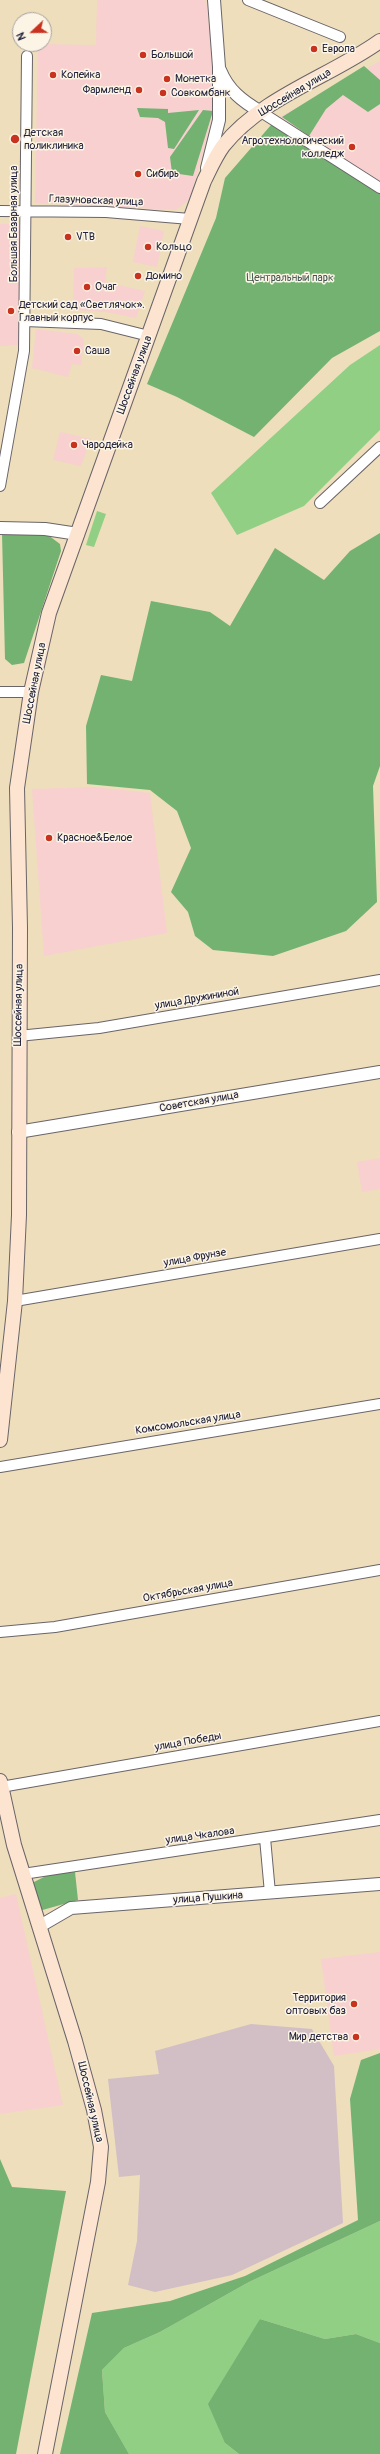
<!DOCTYPE html>
<meta charset="utf-8">
<style>
body{margin:0}
#map{position:relative;width:380px;height:2454px;overflow:hidden;background:#eedebc;font-family:Pangolin,sans-serif}
canvas{display:block}
.north{position:absolute;left:12px;top:12px;width:40px;height:40px;box-sizing:border-box;background:#fcf5e5;border:1px solid #a5a1a1;border-radius:50%;rotate:248deg;font-size:11px;font-weight:700;line-height:16px;text-align:center;color:#22223b}
.north::after{content:'';display:block;margin:auto;width:14px;height:18px;background:#c8321e;clip-path:polygon(50% 0,100% 100%,50% 72%,0 100%)}
</style>
<div id="map">
<canvas width="380" height="2454"></canvas>
<div class="north">N</div>
</div>
<script>
const c = document.querySelector('canvas').getContext('2d');
c.lineJoin = 'round';
function fill(path, color) { c.fillStyle = color; c.fill(path, 'evenodd'); }
function trace(path, color, width, dash) { c.strokeStyle = color; c.lineWidth = width; c.lineCap = dash ? 'butt' : 'round'; c.setLineDash(dash || []); c.stroke(path); }
function write(font, color, halo, rows, align = 'center') {
  c.font = font + ' Pangolin,sans-serif'; c.lineWidth = 3; c.setLineDash([]); c.textBaseline = 'middle'; c.strokeStyle = halo; c.fillStyle = color; for (const [text, x, y, turn = 0] of rows) {
    c.save(); c.translate(x, y); c.rotate((+turn || 0) * Math.PI / 180); c.textAlign = isNaN(turn) ? turn : align; if (halo) c.strokeText(text, 0, 0); c.fillText(text, 0, 0); c.restore();
  }
}
const built = new Path2D(`
 M 97,0 L 206,0 L 213,62 L 214,111 L 190,199 L 176,210 L 35,203 L 38,44 L 96,45 Z
 M 380,61 L 380,183 L 278,118 Z
 M 0,224 L 23,224 L 21,345 L 0,346 Z
 M 140,226 L 164,231 L 157,267 L 133,262 Z
 M 107,267 L 105,282 L 145,291 L 136,318 L 106,312 L 73,310 L 74,268 Z
 M 36,329 L 77,334 L 84,339 L 81,365 L 72,364 L 68,377 L 32,368 Z
 M 60,432 L 91,439 L 81,466 L 53,460 Z
 M 93,787 L 150,793 L 167,933 L 44,956 L 32,789 Z
 M 380,1158 L 380,1189 L 362,1192 L 357,1162 Z
 M 16,1894 L 63,2105 L 0,2114 L 0,1898 Z
 M 380,1952 L 380,2049 L 334,2056 L 321,1959 Z`);
const industrial = new Path2D(`
 M 251,2024 L 312,2029 L 334,2066 L 343,2223 L 232,2275 L 155,2292 L 128,2285 L 137,2241 L 140,2175 L 119,2177 L 108,2079 L 159,2074 L 155,2051 Z`);
const green = new Path2D(`
 M 380,345 L 380,430 L 304,506 L 237,535 L 211,493 L 350,365 Z
 M 97,511 L 106,514 L 94,547 L 86,545 Z
 M 380,2221 L 380,2343 L 356,2334 L 325,2339 L 260,2319 L 225,2443 L 239,2454 L 129,2454 L 105,2412 L 102,2370 L 124,2348 L 160,2332 L 249,2282 Z`);
const forest = new Path2D(`
 M 364,66 L 380,80 L 380,104 L 368,112 L 343,95 L 326,109 L 309,136 L 282,117 Z
 M 137,108 L 168,109 L 168,113 L 199,110 L 174,149 L 168,148 L 165,122 L 158,118 L 140,117 Z
 M 203,110 L 213,111 L 193,176 L 172,173 L 170,157 Z
 M 271,125 L 276,125 L 380,193 L 380,331 L 332,358 L 254,437 L 177,397 L 147,384 L 216,218 L 225,178 Z
 M 2,533 L 48,535 L 60,544 L 61,551 L 24,663 L 12,665 L 5,659 Z
 M 380,533 L 380,766 L 373,786 L 377,902 L 346,931 L 273,956 L 213,950 L 195,936 L 188,912 L 171,892 L 191,848 L 177,811 L 150,790 L 87,784 L 86,726 L 101,675 L 132,681 L 151,601 L 210,612 L 230,626 L 275,548 L 324,580 L 350,551 Z
 M 75,1872 L 78,1900 L 39,1911 L 32,1883 L 52,1873 Z
 M 380,2053 L 380,2221 L 249,2282 L 160,2332 L 124,2348 L 102,2370 L 105,2412 L 129,2454 L 60,2454 L 92,2313 L 170,2301 L 245,2276 L 358,2220 L 350,2099 L 361,2060 Z
 M 0,2159 L 12,2187 L 66,2191 L 16,2454 L 0,2454 Z
 M 260,2319 L 325,2339 L 356,2334 L 380,2343 L 380,2454 L 239,2454 L 225,2443 L 208,2404 Z`);
const minor = new Path2D(`
 M 248,0 L 340,37
 M 261,112 L 380,188
 M 0,211 L 106,212 L 190,219
 M 25,321 L 101,324 L 149,336
 M 0,486 L 24,351 L 27,56
 M 320,503 L 380,447
 M 0,692 L 31,692
 M 18,1036 L 99,1028 L 380,980
 M 15,1301 L 380,1239
 M 0,1467 L 380,1404
 M 0,1632 L 55,1627 L 380,1570
 M 1,1787 L 380,1721
 M 265,1838 L 270,1893
 M 23,1874 L 380,1820`);
const tertiary = new Path2D(`
 M 220,70 C 228,90 242,101 261,112
 M 207,168 L 219,120 L 219,67 L 214,0
 M 0,528 L 45,529 L 78,534
 M 18,1132 L 380,1072
 M 40,1926 L 71,1908 L 380,1884`);
const secondary = new Path2D(`
 M 0,1440 L 15,1301 L 19,1215 L 20,928 L 17,788 L 31,692 L 49,613 L 204,181 C 210,169 215,157 223,146 C 263,96 330,77 380,41
 M 0,1781 L 14,1845 L 75,2041 L 94,2110 L 101,2147 L 98,2182 L 45,2454`);
const markers = [
 [314,49,4,"#c8321e"],
 [143,55,4,"#c8321e"],
 [53,75,4,"#c8321e"],
 [167,79,4,"#c8321e"],
 [139,90,4,"#c8321e"],
 [163,93,4,"#c8321e"],
 [15,139,5,"#c8321e"],
 [352,147,4,"#c8321e"],
 [138,174,4,"#c8321e"],
 [68,237,4,"#c8321e"],
 [148,247,4,"#c8321e"],
 [138,276,4,"#c8321e"],
 [87,287,4,"#c8321e"],
 [11,311,4,"#c8321e"],
 [77,351,4,"#c8321e"],
 [74,445,4,"#c8321e"],
 [49,838,4,"#c8321e"],
 [354,2004,4,"#c8321e"],
 [356,2037,4,"#c8321e"]
];
const poiNames = [
 ["Европа",322,49],
 ["Большой",151,55],
 ["Копейка",61,75],
 ["Монетка",175,79],
 ["Фармленд",131,90,"right"],
 ["Совкомбанк",171,93],
 ["Детская",24,133],
 ["поликлиника",24,146],
 ["Агротехнологический",344,141,"right"],
 ["колледж",344,154,"right"],
 ["Сибирь",146,174],
 ["VTB",76,237],
 ["Кольцо",156,247],
 ["Домино",146,276],
 ["Очаг",95,287],
 ["Детский сад «Светлячок».",19,305],
 ["Главный корпус",19,318],
 ["Саша",85,351],
 ["Чародейка",82,445],
 ["Красное&Белое",57,838],
 ["Территория",346,1998,"right"],
 ["оптовых баз",346,2011,"right"],
 ["Мир детства",348,2037,"right"]
];
const streetNames = [
 ["Шоссейная улица",295,93,-31],
 ["Глазуновская улица",96,201,2],
 ["Большая Базарная улица",14,224,-90],
 ["Шоссейная улица",135,375,-70],
 ["Шоссейная улица",35,683,-79],
 ["улица Дружининой",197,999,-10],
 ["Шоссейная улица",19,1005,-89],
 ["Советская улица",199,1102,-10],
 ["улица Фрунзе",195,1258,-10],
 ["Комсомольская улица",188,1423,-9],
 ["Октябрьская улица",188,1591,-10],
 ["улица Победы",188,1742,-10],
 ["улица Чкалова",200,1836,-8],
 ["улица Пушкина",208,1898,-4],
 ["Шоссейная улица",90,2102,77]
];
const parkNames = [
 ["Центральный парк",290,278]
];
fill(built, '#f7d0cf');
fill(industrial, '#d2bec5');
fill(green, '#91cf84');
fill(forest, '#74b272');
trace(minor, '#696468', 12);
trace(tertiary, '#696468', 14);
trace(secondary, '#696468', 16);
trace(minor, '#fff', 10);
trace(tertiary, '#fff', 12);
trace(secondary, '#fde4d0', 14);
for (const [x, y, r, color] of markers) { const dot = new Path2D(); dot.arc(x, y, r, 0, 2 * Math.PI); c.fillStyle = color; c.fill(dot); trace(dot, '#fcf5e5', 1.5); }
write('11px', '#22223b', '#fcf5e5', poiNames, 'left');
write('11px', '#22223b', '#fcf5e5', streetNames);
write('11px', '#435651', '#fcf5e5', parkNames);
</script>
